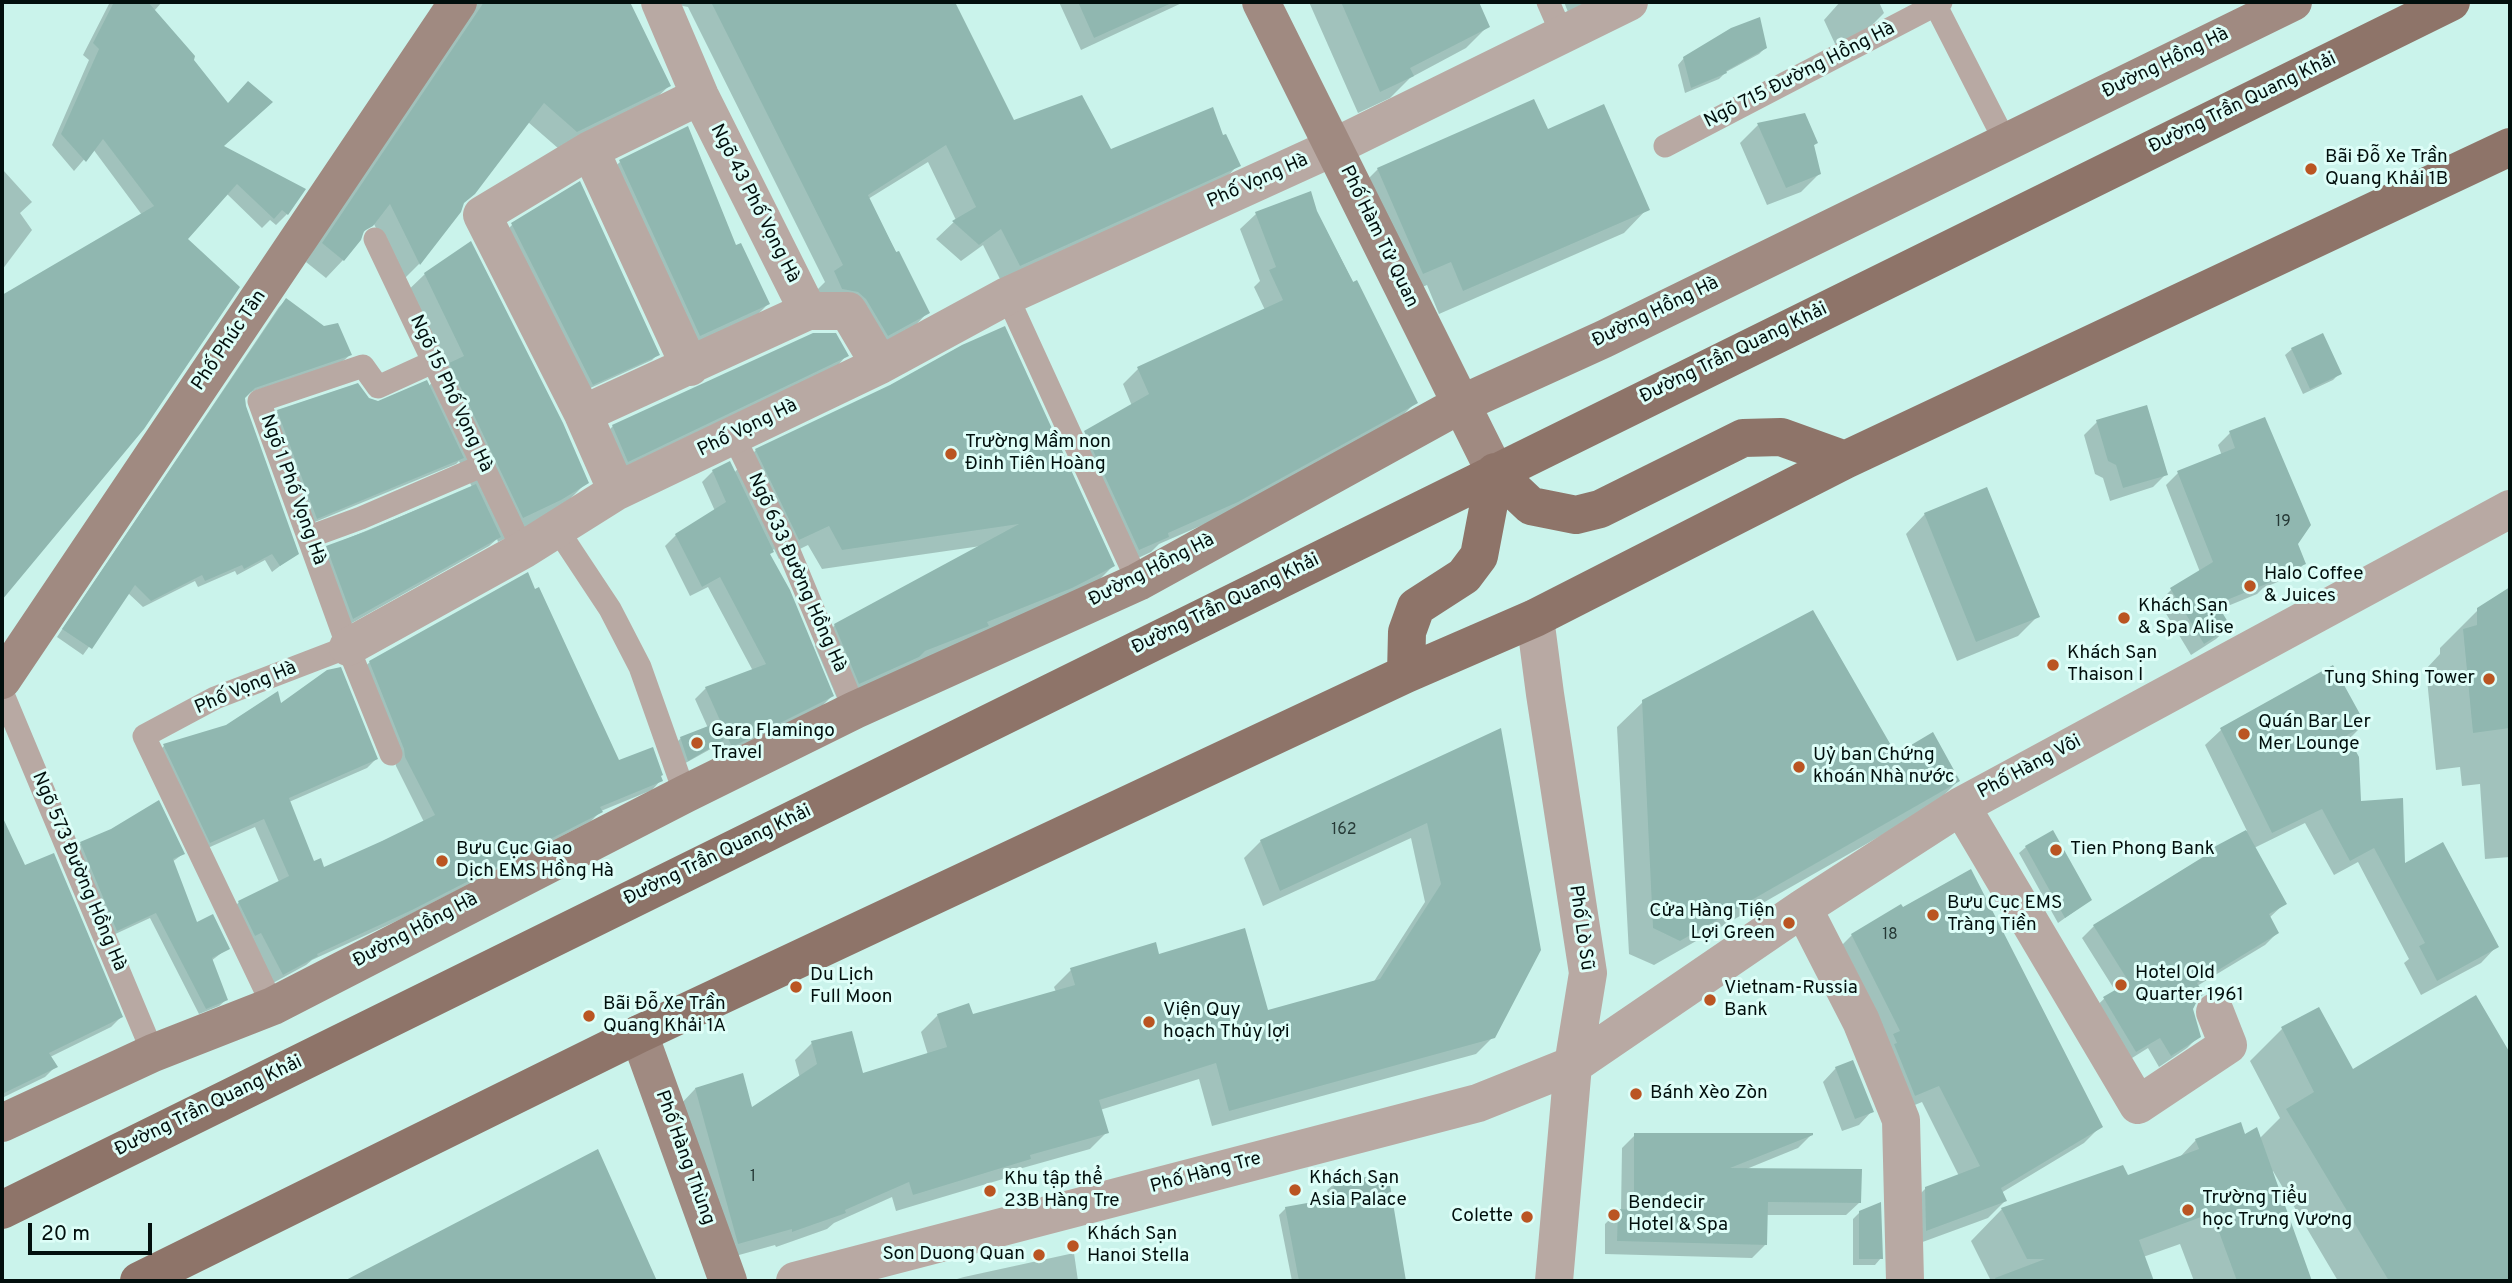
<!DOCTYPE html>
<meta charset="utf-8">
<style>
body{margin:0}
#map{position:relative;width:2512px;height:1283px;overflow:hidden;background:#caf3eb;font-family:Overpass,sans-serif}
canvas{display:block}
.frame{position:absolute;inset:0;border:4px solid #020f0d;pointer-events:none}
.scale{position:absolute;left:28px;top:1223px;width:124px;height:32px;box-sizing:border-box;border:4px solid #020f0d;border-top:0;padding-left:9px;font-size:21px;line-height:24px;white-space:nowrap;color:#020f0d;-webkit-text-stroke:5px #defef8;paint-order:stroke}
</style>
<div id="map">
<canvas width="2512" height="1283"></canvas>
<div class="frame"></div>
<div class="scale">20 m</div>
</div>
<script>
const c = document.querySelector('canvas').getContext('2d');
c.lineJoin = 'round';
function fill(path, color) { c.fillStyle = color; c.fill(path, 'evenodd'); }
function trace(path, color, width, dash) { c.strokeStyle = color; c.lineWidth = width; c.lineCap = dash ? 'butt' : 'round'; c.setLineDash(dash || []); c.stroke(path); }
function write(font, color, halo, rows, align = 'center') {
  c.font = font + ' Overpass,sans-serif'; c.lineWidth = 6; c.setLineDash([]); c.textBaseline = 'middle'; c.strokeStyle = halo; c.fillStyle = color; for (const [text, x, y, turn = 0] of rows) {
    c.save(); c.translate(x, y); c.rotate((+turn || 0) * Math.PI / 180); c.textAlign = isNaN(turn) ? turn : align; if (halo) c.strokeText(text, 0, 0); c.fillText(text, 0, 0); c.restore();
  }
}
const shadow = new Path2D(`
 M 110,2 L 162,2 L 154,11 L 192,60 L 222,147 L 303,190 L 287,214 L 276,225 L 270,220 L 262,228 L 226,193 L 185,239 L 11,587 L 2,596 L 2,297 L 142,215 L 93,149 L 74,171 L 52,145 L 89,60 L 83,55 Z
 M 466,2 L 628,2 L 669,86 L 651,103 L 559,149 L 528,122 L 461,205 L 459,211 L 419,264 L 402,281 L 373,222 L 361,235 L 343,260 L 326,278 L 306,262 Z
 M 663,2 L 946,2 L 954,22 L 1013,122 L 1110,151 L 1222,138 L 1238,165 L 1221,183 L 1002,283 L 983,245 L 961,261 L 936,239 L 956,220 L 928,162 L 868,199 L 928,312 L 911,330 L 870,352 L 817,290 L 825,282 L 688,7 Z
 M 1059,2 L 1184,2 L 1081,50 Z
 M 1309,2 L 1477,2 L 1488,26 L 1466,48 L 1410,78 L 1390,98 L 1358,113 Z
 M 1564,2 L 1608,2 L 1570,17 Z
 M 1840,2 L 1879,2 L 1884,13 L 1871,26 L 1836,46 L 1824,20 Z
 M 1765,48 L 1759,54 L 1726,72 L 1719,79 L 1685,93 L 1678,65 L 1684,58 Z
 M 1758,125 L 1816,143 L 1813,146 L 1819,174 L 1801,192 L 1767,205 L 1740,143 Z
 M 1547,131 L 1647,209 L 1624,233 L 1439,314 L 1427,285 L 1400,296 L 1354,193 L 1378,169 Z
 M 620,162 L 768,304 L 756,316 L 687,348 L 607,174 Z
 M 3,170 L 32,202 L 20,213 L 32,230 L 2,270 Z
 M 580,184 L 658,354 L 652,360 L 586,390 L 506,231 L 512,225 Z
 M 1316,211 L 1416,402 L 1400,418 L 1221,517 L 1159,544 L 1151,552 L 1123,565 L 1070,449 L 1086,433 L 1132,406 L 1123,384 L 1138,369 L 1265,310 L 1254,287 L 1260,281 L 1240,229 L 1256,214 Z
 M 425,274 L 587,482 L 562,507 L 534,525 L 498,542 L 497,539 L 489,546 L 343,628 L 318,557 L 327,547 L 472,487 L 459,461 L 456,464 L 310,524 L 272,417 L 278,411 L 368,399 L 377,403 L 428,387 L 437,377 L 399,299 Z
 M 286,300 L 350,355 L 342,362 L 245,394 L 243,399 L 297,553 L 272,572 L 265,560 L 237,575 L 235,571 L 198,587 L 195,581 L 143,607 L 128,593 L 83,655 L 57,637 L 279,307 Z
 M 2292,349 L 2340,373 L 2333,380 L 2303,394 L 2285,355 Z
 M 847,355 L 838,365 L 618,470 L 603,436 L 613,426 Z
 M 890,386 L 1113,566 L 1093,586 L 839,703 L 815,646 L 835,625 L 981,546 L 822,569 L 808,545 L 779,559 L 774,549 L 768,555 L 832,696 L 821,707 L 720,756 L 716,746 L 682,765 L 674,745 L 681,738 L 708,728 L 695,699 L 706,688 L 753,671 L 708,587 L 690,596 L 665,546 L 676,535 L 715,511 L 702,482 L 713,471 L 734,473 L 756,450 Z
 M 2097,422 L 2166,474 L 2153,487 L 2110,501 L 2103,478 L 2095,474 L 2084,435 Z
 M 2230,433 L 2296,544 L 2304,564 L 2292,576 L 2263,588 L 2257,594 L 2218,610 L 2229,627 L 2216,639 L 2191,655 L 2159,602 L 2171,590 L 2200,572 L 2166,485 L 2178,473 L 2222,456 L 2218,445 Z
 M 1925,514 L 2038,616 L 2018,636 L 1957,661 L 1906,534 Z
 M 2510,589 L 2510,857 L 2485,859 L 2480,784 L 2462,786 L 2460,767 L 2436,770 L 2426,669 L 2440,654 L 2440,648 L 2478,610 Z
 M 370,662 L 618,762 L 659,776 L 661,780 L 652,790 L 601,811 L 591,821 L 401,919 L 312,960 L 306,965 L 273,983 L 230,912 L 239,902 L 279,882 L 255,827 L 201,851 L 155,755 L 164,746 L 227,726 L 280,706 L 376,759 L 367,768 L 289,802 L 313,863 L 323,869 L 424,822 L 396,766 L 395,759 L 360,671 Z
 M 1643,702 L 1895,756 L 1958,781 L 1933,806 L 1654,965 L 1629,954 L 1617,727 Z
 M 2364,724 L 2348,740 L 2359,803 L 2403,866 L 2496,947 L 2481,963 L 2421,995 L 2404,963 L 2409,959 L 2358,862 L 2334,875 L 2305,823 L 2254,848 L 2284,904 L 2269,918 L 2277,933 L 2265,945 L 2197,986 L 2191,1009 L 2199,1036 L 2187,1048 L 2159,1067 L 2148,1048 L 2124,1063 L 2092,1010 L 2105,998 L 2116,992 L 2082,938 L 2094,926 L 2208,856 L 2216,848 L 2247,831 L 2205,745 L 2221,730 Z
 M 1500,731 L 1493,1037 L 1476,1054 L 1212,1126 L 1199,1079 L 1100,1110 L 1107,1132 L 1090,1149 L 1019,1169 L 1013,1176 L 896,1211 L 892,1197 L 834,1223 L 827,1229 L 776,1247 L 775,1245 L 721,1260 L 679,1106 L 695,1089 L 751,1110 L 800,1078 L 795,1060 L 812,1043 L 862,1075 L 928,1055 L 921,1032 L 938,1015 L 971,1016 L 1056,992 L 1054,987 L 1071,970 L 1158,956 L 1267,1012 L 1373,983 L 1425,902 L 1411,838 L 1263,906 L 1244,858 L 1261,841 Z
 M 2,820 L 25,867 L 121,1017 L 111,1027 L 50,1057 L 55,1067 L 45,1077 L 2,1098 Z
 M 81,843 L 183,854 L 172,862 L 196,924 L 228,948 L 211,961 L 226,1000 L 219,1006 L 199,1014 L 150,918 L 111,936 L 75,850 Z
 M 2026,847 L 2090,900 L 2058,923 L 2019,853 Z
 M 1852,935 L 2101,1126 L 2084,1143 L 2001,1193 L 2005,1201 L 1988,1218 L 1909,1247 L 1908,1206 L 1926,1188 L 1959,1176 L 1922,1102 L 1898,1112 L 1835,952 Z
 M 2476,998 L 2510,1057 L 2510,1281 L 2338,1281 L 2273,1171 L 2271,1172 L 2310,1281 L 2194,1281 L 2180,1244 L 2143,1257 L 2152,1281 L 1991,1281 L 1971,1241 L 2002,1209 L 2127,1177 L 2178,1159 L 2196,1140 L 2244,1136 L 2259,1139 L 2280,1118 L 2250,1061 L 2282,1029 L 2318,1009 L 2353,1071 Z
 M 1836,1068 L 1872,1111 L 1859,1125 L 1842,1131 L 1823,1082 Z
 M 1635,1135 L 1811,1135 L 1798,1148 L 1744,1170 L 1860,1202 L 1846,1215 L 1766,1215 L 1765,1245 L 1752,1258 L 1605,1254 L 1605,1224 L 1618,1211 L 1621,1211 L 1622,1148 Z
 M 597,1152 L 655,1281 L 348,1281 Z
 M 1386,1175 L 1404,1281 L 1292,1281 L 1279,1215 L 1286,1208 L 1329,1201 L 1327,1190 L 1334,1184 Z
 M 1860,1212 L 1881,1258 L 1875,1265 L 1853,1265 L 1853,1219 Z
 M 1074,1253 L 1078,1281 L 950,1281 L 964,1277 Z`);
const building = new Path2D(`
 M 114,2 L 148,2 L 195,56 L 194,60 L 228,103 L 248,81 L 273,102 L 224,146 L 306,189 L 288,215 L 282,210 L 274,219 L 237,184 L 188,239 L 240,287 L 144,429 L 2,600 L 2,295 L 154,206 L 103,139 L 86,162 L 61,134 L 99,49 L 93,43 Z
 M 484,2 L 630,2 L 671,86 L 577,132 L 544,103 L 475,194 L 464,203 L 461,212 L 420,265 L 390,204 L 373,226 L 364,231 L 361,240 L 344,261 L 322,243 Z
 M 711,2 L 955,2 L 1014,120 L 1082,95 L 1111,149 L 1213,107 L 1223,135 L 1226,134 L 1241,166 L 1020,266 L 1001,229 L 979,245 L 952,221 L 976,207 L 946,145 L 868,195 L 896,252 L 899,251 L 930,313 L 888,336 L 866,299 L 858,292 L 842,289 L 834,271 L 843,265 Z
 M 1078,2 L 1174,2 L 1094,38 Z
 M 1341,2 L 1479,2 L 1490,27 L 1410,68 L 1414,76 L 1380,92 Z
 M 1760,17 L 1767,48 L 1726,71 L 1727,73 L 1691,88 L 1683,57 L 1731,28 Z
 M 1534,99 L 1548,129 L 1604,104 L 1650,210 L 1463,291 L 1451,262 L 1423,274 L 1377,168 Z
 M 1805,113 L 1818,143 L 1814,145 L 1821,174 L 1786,188 L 1757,123 Z
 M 688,126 L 736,245 L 741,243 L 770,304 L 700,336 L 619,160 Z
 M 580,181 L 660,355 L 593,385 L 511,223 Z
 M 1311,191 L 1317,211 L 1353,282 L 1357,280 L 1418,403 L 1238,502 L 1168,533 L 1169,537 L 1139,550 L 1084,431 L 1149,394 L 1137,367 L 1283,300 L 1269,270 L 1276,267 L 1255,212 Z
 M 471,241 L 563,423 L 589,483 L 561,500 L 523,518 L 449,363 L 464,356 L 424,273 Z
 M 286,298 L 324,326 L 338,323 L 352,355 L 255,388 L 245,398 L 246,406 L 299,554 L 280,566 L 272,554 L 244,569 L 242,565 L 205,581 L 202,575 L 151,601 L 135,585 L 92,649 L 62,629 Z
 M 1005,326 L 1115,566 L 1072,588 L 987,622 L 989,626 L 925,651 L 919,657 L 859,684 L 834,624 L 1019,524 L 842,550 L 829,526 L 799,540 L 755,449 L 890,385 L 962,345 Z
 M 813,333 L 836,333 L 849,356 L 628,462 L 612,425 Z
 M 2323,333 L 2342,374 L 2310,389 L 2291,348 Z
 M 427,380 L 464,458 L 317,519 L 277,410 L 358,383 L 369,398 L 378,401 Z
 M 2147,405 L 2168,475 L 2123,488 L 2116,465 L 2108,461 L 2096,420 Z
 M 2265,417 L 2311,525 L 2298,544 L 2306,564 L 2270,579 L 2271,582 L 2217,604 L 2231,627 L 2204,644 L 2170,588 L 2213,562 L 2177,471 L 2235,448 L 2229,431 Z
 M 730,461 L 773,550 L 774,552 L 770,554 L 790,590 L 834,696 L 732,747 L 705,687 L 766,664 L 720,577 L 702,587 L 675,534 L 726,502 L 712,470 Z
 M 476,484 L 501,537 L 353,619 L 326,546 L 367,531 Z
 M 1987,487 L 2040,617 L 1976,642 L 1924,513 Z
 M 528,572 L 535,589 L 539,587 L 619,760 L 653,747 L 663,775 L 661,776 L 663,781 L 600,807 L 603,812 L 412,910 L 317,954 L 318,956 L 283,975 L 261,933 L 255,936 L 238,901 L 289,876 L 264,819 L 210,843 L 163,744 L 226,725 L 278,691 L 281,703 L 327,670 L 341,667 L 378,759 L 289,798 L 314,861 L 321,858 L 324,867 L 382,841 L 435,815 L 405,757 L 404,749 L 369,661 Z
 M 2510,587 L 2510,728 L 2473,733 L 2463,629 L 2477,625 L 2477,608 Z
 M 1813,610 L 1896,754 L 1933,732 L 1960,781 L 1680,941 L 1653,928 L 1642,700 Z
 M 2333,665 L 2366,725 L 2347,735 L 2359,757 L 2361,801 L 2403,798 L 2405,863 L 2443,842 L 2499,947 L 2437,981 L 2419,946 L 2425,943 L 2374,848 L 2350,861 L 2322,809 L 2272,833 L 2220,728 Z
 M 716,723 L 724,740 L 688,761 L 680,737 Z
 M 1501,728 L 1541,950 L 1495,1038 L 1229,1111 L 1216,1063 L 1099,1100 L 1109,1133 L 1030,1155 L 1031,1159 L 913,1195 L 909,1182 L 845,1210 L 846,1213 L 792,1232 L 792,1229 L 738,1244 L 695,1088 L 743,1073 L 752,1107 L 817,1064 L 811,1041 L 852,1031 L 863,1073 L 947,1047 L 937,1014 L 969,1003 L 973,1014 L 1075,985 L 1070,968 L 1156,942 L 1159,954 L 1245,928 L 1268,1010 L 1380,979 L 1441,884 L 1427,823 L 1280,891 L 1260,840 Z
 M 159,800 L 185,854 L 173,859 L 197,922 L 213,914 L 230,949 L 212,958 L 228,1000 L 206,1009 L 156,913 L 117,931 L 80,842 L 111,829 Z
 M 2,816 L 25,865 L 54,853 L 123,1017 L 49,1053 L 58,1067 L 2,1094 Z
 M 2053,830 L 2092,900 L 2065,918 L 2025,846 Z
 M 2246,830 L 2287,904 L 2269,914 L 2279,933 L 2197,983 L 2204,994 L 2198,999 L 2193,1009 L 2201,1037 L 2171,1056 L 2160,1038 L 2136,1052 L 2103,997 L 2129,982 L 2093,925 L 2216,849 L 2214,847 Z
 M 1971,869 L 2103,1127 L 2001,1188 L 2007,1201 L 1926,1231 L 1925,1187 L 1980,1166 L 1939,1086 L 1915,1096 L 1894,1044 L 1897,1043 L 1893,1034 L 1900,1031 L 1851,934 L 1901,904 L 1903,907 Z
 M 2476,995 L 2510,1053 L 2510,1281 L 2389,1281 L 2286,1109 L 2314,1092 L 2281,1027 L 2319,1007 L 2353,1069 Z
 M 1853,1060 L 1874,1112 L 1855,1119 L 1835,1067 Z
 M 2241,1122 L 2245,1134 L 2257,1127 L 2312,1281 L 2237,1281 L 2212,1213 L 2139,1240 L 2154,1281 L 1996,1281 L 1995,1278 L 2045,1259 L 2027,1259 L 2001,1208 L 2123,1165 L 2128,1175 L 2199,1149 L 2195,1139 Z
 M 1634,1133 L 1813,1133 L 1813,1135 L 1730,1168 L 1862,1169 L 1861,1203 L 1768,1202 L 1767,1245 L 1617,1241 L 1618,1209 L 1634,1210 Z
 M 598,1149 L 657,1281 L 344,1281 Z
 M 1388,1173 L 1406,1281 L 1299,1281 L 1285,1207 L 1335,1198 L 1333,1183 Z
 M 1881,1202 L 1883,1259 L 1859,1259 L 1859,1211 Z`);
const lane = new Path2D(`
 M 1548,2 L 1562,34
 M 1934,2 L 2006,143
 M 1665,146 L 1941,2
 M 375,239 L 523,550
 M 1007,296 L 1138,582
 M 734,437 L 786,544 L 855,710
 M 557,529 L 610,609 L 640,667 L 685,794
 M 309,537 L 361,518 L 484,465
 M 2,692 L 153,1053
 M 391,754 L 348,647 L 259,401 L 363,366 L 378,387 L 435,361
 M 273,1006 L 144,736 L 215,698 L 348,647`);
const street = new Path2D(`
 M 660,2 L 700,96 L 808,311 L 848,311 L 880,365
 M 590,150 L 690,367
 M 583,414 L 808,311
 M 617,491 L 583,414 L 482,215 L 590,150 L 700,96
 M 1535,618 L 1545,694 L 1588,973 L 1573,1065 L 1554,1281
 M 348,647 L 523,550 L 617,491 L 880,365 L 1007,296 L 1334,147 L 1629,2
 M 1961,806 L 2138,1105 L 2228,1045 L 2215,1012
 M 1803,908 L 1861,1021 L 1901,1120 L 1905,1281
 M 795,1281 L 1478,1103 L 1573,1065 L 1803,908 L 1961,806 L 2510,509`);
const secondary = new Path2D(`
 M 1261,2 L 1495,472
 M 2,680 L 458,2
 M 639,1034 L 728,1281
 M 2,1123 L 153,1053 L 273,1006 L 685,794 L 855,710 L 1138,582 L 1461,404 L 1604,339 L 2293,2`);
const primary = new Path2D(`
 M 1495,472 L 1531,506 L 1576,515 L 1600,509 L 1743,438 L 1781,437 L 1845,460
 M 1406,674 L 1407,632 L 1416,607 L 1464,576 L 1479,556 L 1495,472
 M 2,1210 L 2451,2
 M 139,1281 L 639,1034 L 1406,674 L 1535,618 L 1845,460 L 2510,147`);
const markers = [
 [2311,169,7,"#ba5522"],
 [951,454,7,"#ba5522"],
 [2250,586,7,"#ba5522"],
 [2124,618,7,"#ba5522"],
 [2053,665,7,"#ba5522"],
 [2489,679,7,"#ba5522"],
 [2244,734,7,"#ba5522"],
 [697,743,7,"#ba5522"],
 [1799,767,7,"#ba5522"],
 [2056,850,7,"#ba5522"],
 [442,861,7,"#ba5522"],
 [1933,915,7,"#ba5522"],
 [1789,923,7,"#ba5522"],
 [2121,985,7,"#ba5522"],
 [796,987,7,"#ba5522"],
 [1710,1000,7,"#ba5522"],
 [589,1016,7,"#ba5522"],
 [1149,1022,7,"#ba5522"],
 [1636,1094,7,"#ba5522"],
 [1295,1190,7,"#ba5522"],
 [990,1191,7,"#ba5522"],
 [2188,1210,7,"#ba5522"],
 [1614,1215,7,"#ba5522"],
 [1527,1217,7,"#ba5522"],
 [1073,1246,7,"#ba5522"],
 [1039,1255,7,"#ba5522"]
];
const numberNames = [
 ["19",2283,523],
 ["162",1344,831],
 ["18",1890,936],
 ["1",753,1178]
];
const streetNames = [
 ["Đường Hồng Hà",2166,64,-26],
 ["Ngõ 715 Đường Hồng Hà",1800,76,-27],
 ["Đường Trần Quang Khải",2243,104,-26],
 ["Phố Vọng Hà",1258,182,-24],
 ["Ngõ 43 Phố Vọng Hà",754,204,63],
 ["Phố Hàm Tử Quan",1378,237,64],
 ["Đường Hồng Hà",1656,313,-26],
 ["Phố Phúc Tân",230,341,-56],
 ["Đường Trần Quang Khải",1734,354,-26],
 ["Ngõ 15 Phố Vọng Hà",450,394,65],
 ["Phố Vọng Hà",748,429,-26],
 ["Ngõ 1 Phố Vọng Hà",292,490,70],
 ["Đường Hồng Hà",1152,571,-27],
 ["Ngõ 633 Đường Hồng Hà",796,573,66],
 ["Đường Trần Quang Khải",1226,605,-26],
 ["Phố Vọng Hà",246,689,-23],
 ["Phố Hàng Vôi",2030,768,-28],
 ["Đường Trần Quang Khải",718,856,-26],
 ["Ngõ 573 Đường Hồng Hà",78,872,67],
 ["Phố Lò Sũ",1580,928,82],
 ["Đường Hồng Hà",416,931,-28],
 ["Đường Trần Quang Khải",209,1107,-26],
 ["Phố Hàng Thùng",684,1158,70],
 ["Phố Hàng Tre",1206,1174,-15]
];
const poiNames = [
 ["Bãi Đỗ Xe Trần",2325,158],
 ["Quang Khải 1B",2325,180],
 ["Trường Mầm non",965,443],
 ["Đinh Tiên Hoàng",965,465],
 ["Halo Coffee",2264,575],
 ["& Juices",2264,597],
 ["Khách Sạn",2138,607],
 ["& Spa Alise",2138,629],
 ["Khách Sạn",2067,654],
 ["Thaison I",2067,676],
 ["Tung Shing Tower",2475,679,"right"],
 ["Quán Bar Ler",2258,723],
 ["Mer Lounge",2258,745],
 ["Gara Flamingo",711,732],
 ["Travel",711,754],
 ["Uỷ ban Chứng",1813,756],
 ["khoán Nhà nước",1813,778],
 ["Bưu Cục Giao",456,850],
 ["Dịch EMS Hồng Hà",456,872],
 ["Tien Phong Bank",2070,850],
 ["Bưu Cục EMS",1947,904],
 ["Tràng Tiền",1947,926],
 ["Cửa Hàng Tiện",1775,912,"right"],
 ["Lợi Green",1775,934,"right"],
 ["Hotel Old",2135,974],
 ["Quarter 1961",2135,996],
 ["Du Lịch",810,976],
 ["Full Moon",810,998],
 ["Vietnam-Russia",1724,989],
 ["Bank",1724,1011],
 ["Bãi Đỗ Xe Trần",603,1005],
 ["Quang Khải 1A",603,1027],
 ["Viện Quy",1163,1011],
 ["hoạch Thủy lợi",1163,1033],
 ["Bánh Xèo Zòn",1650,1094],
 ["Khách Sạn",1309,1179],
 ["Asia Palace",1309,1201],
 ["Khu tập thể",1004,1180],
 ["23B Hàng Tre",1004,1202],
 ["Trường Tiểu",2202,1199],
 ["học Trưng Vương",2202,1221],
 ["Bendecir",1628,1204],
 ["Hotel & Spa",1628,1226],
 ["Colette",1513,1217,"right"],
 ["Khách Sạn",1087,1235],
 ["Hanoi Stella",1087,1257],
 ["Son Duong Quan",1025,1255,"right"]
];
fill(shadow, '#0003');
fill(building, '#90b7b0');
trace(lane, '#b8a9a3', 23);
trace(street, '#b8a9a3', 38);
trace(secondary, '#a08a81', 38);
trace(primary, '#8e7469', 38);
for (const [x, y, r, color] of markers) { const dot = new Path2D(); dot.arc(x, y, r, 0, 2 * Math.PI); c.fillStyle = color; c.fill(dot); trace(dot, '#defef8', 2.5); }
write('16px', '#263936', null, numberNames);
write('19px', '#020f0d', '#defef8', streetNames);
write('19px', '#020f0d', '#defef8', poiNames, 'left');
</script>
